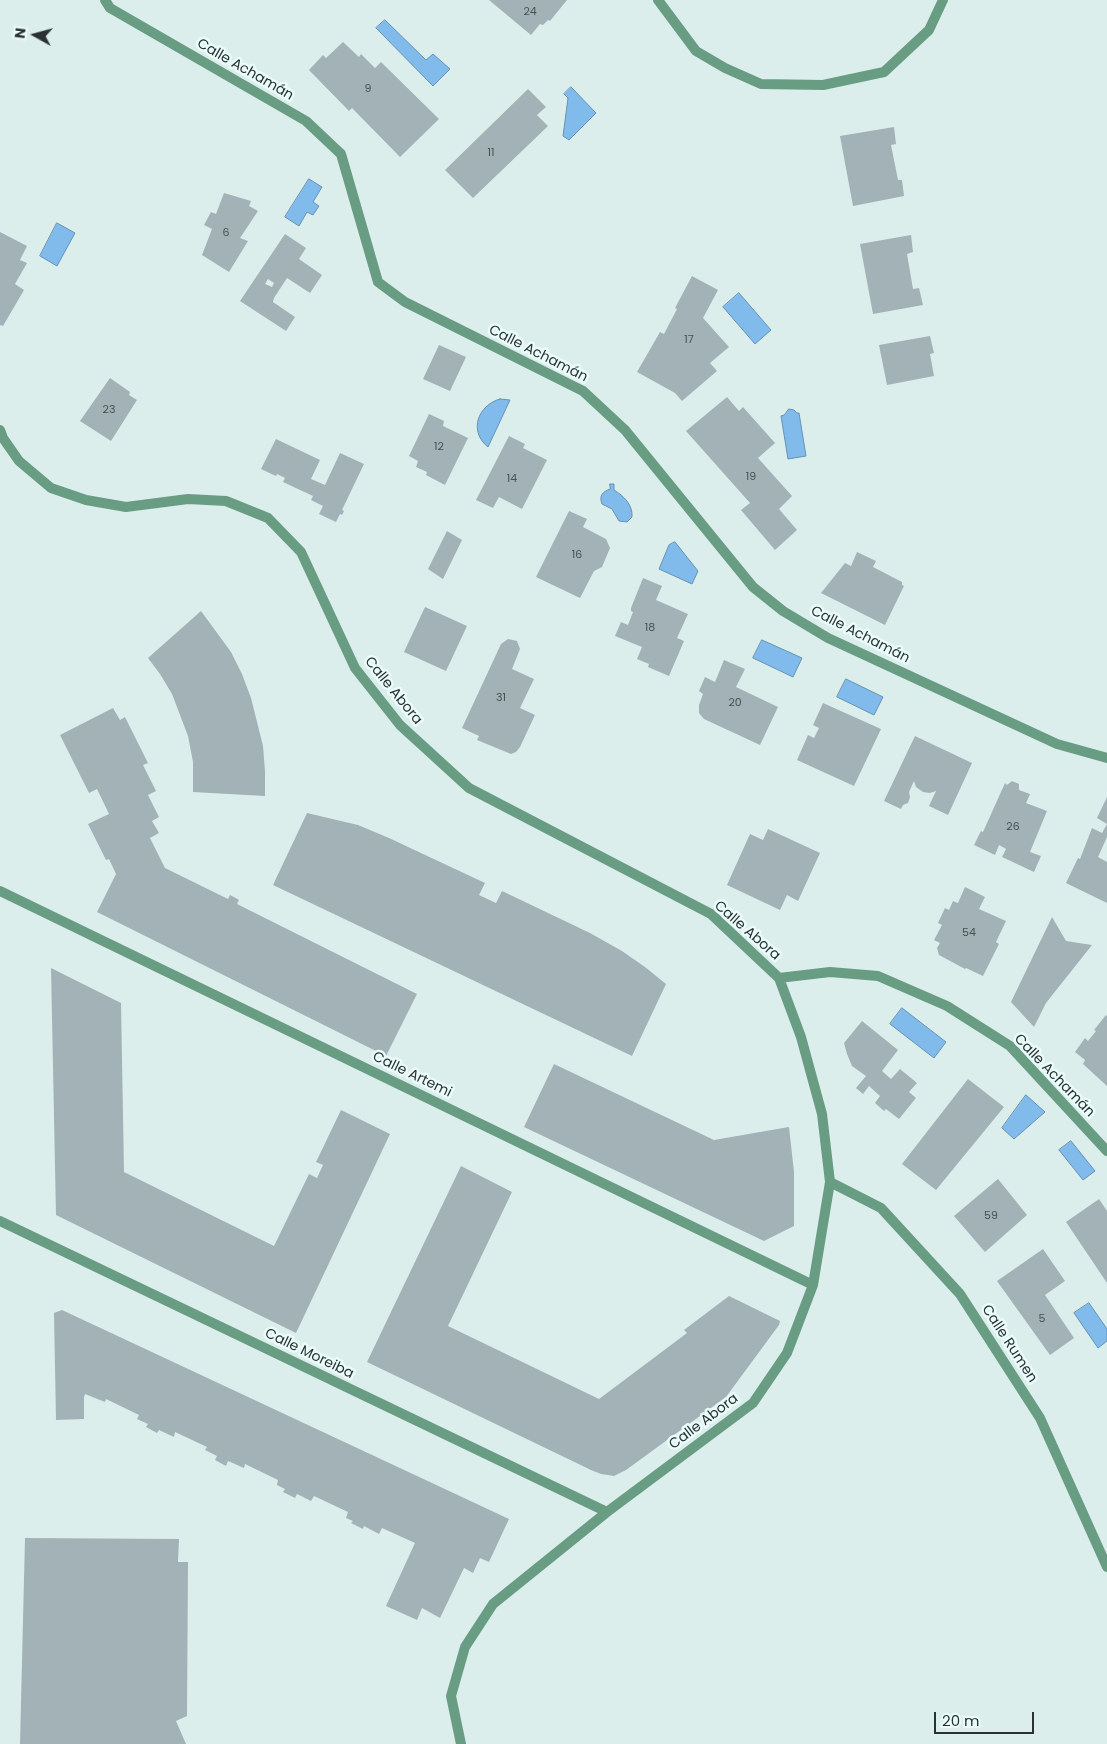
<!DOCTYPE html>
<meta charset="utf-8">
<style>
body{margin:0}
#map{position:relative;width:1107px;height:1744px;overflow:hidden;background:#dceeec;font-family:Poppins,sans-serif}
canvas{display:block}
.north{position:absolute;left:10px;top:10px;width:50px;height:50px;-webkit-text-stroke:4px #e9fcfa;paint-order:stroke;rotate:277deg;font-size:14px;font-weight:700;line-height:20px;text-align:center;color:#2b3131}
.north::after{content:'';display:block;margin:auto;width:18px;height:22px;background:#2b3131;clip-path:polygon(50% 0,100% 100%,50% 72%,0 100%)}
.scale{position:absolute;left:934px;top:1712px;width:100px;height:22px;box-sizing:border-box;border:2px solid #2b3131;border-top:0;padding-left:6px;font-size:15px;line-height:18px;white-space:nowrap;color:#2b3131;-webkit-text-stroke:4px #e9fcfa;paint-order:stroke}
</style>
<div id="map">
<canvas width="1107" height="1744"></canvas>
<div class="north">N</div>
<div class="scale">20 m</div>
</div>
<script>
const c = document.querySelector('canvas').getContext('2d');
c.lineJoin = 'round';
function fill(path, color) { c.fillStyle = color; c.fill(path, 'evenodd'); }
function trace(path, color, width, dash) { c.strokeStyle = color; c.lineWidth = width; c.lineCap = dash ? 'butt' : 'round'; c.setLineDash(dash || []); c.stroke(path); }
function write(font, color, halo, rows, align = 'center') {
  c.font = font + ' Poppins,sans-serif'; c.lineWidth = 5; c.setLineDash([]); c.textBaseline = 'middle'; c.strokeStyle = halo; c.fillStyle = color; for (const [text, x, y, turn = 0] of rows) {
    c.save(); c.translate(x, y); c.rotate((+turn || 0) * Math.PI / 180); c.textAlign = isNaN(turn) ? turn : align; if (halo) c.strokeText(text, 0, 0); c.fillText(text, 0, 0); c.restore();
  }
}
const water = new Path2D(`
 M 385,20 L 426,60 L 433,54 L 450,69 L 433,86 L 376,28 Z
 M 571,87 L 596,113 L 569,140 L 563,136 L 568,98 L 564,94 Z
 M 309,179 L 322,187 L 313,202 L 319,206 L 313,215 L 307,212 L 299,226 L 285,217 Z
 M 57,223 L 75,233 L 57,266 L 40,256 Z
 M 739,293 L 771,330 L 755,344 L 723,307 Z
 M 500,399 L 510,400 L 488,447 C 468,431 478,405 500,399 Z
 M 789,409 L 794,410 L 797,413 L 799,413 L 806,456 L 788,459 L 781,416 L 784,415 Z
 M 610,484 L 614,484 L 614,490 C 624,496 633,505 632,517 L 627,522 L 619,521 L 612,509 L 602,504 C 599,496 602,492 610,489 Z
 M 675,542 L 698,571 L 692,584 L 659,569 L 669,545 Z
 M 762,640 L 802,658 L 793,677 L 753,658 Z
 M 846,679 L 883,697 L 874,715 L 837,697 Z
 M 902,1008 L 946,1042 L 934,1058 L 890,1024 Z
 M 1026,1095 L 1045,1112 L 1014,1139 L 1002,1128 Z
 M 1071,1141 L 1095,1171 L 1083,1180 L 1059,1150 Z
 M 1089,1303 L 1107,1329 L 1107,1341 L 1098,1348 L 1074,1313 Z`);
const building = new Path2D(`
 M 489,0 L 567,0 L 550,21 L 548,20 L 543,25 L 540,24 L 531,35 Z
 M 343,42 L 359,57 L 361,54 L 375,68 L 381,62 L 439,119 L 400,157 L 352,108 L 349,111 L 309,70 L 323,55 L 326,58 Z
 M 528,89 L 546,107 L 537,115 L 548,126 L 473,198 L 445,170 Z
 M 894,127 L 896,144 L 891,145 L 898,180 L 902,180 L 904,196 L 853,206 L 840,136 Z
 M 224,193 L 251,201 L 249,206 L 258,211 L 240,238 L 248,241 L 229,272 L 202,255 L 212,229 L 204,225 L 211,212 L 216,214 Z
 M 0,232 L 27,246 L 20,260 L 27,263 L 15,284 L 24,290 L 3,326 L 0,325 Z
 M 285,234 L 306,248 L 299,259 L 322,275 L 310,293 L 287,278 L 274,298 L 273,302 L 295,317 L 286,331 L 240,301 ZM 268,279 L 274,283 L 272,287 L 265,284 Z
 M 911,235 L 913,252 L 907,254 L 913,289 L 919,288 L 923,305 L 873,314 L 860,244 Z
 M 692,276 L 718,290 L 703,318 L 729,347 L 710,363 L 717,371 L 682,401 L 675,393 L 637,372 L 660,332 L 664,334 L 677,309 L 675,308 Z
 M 930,336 L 934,353 L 930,354 L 934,376 L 887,385 L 879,345 Z
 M 439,345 L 466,357 L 450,391 L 423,379 Z
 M 110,378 L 130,392 L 129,395 L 137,400 L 111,441 L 80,421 Z
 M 727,397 L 739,411 L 743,407 L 775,443 L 758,458 L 792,496 L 779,509 L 797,530 L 775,550 L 741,510 L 750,503 L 686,431 Z
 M 429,414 L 444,421 L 443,426 L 468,438 L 445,485 L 426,475 L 427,472 L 416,467 L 418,461 L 409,456 Z
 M 509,436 L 525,444 L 523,448 L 547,460 L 522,509 L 499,497 L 493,508 L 476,500 Z
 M 276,439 L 320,460 L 311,479 L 325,485 L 340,453 L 364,464 L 342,510 L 344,511 L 342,515 L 340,514 L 336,522 L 319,514 L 323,506 L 311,500 L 313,496 L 283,482 L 285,478 L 277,474 L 276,476 L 261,469 Z
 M 569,511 L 587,519 L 583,527 L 606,539 L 610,548 L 602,567 L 594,571 L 580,598 L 536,577 Z
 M 447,531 L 462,540 L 443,579 L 428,569 Z
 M 857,552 L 876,561 L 873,567 L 902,582 L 902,585 L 904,586 L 885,625 L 821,593 L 845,563 L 851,566 Z
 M 643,578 L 662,586 L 656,600 L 688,614 L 677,638 L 684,641 L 669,676 L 648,667 L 649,664 L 637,659 L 642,647 L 615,636 L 621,622 L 628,625 L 633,612 L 631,611 L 631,608 Z
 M 425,607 L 467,626 L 446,671 L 404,652 Z
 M 201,611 L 231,652 L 242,674 L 251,698 L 263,746 L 265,771 L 265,796 L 193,792 L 193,762 L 188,736 L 172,694 L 160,674 L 148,658 Z
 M 508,639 L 517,641 L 520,649 L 512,669 L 534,679 L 520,708 L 535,715 L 520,747 L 516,752 L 511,754 L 477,740 L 479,736 L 462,728 L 501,644 Z
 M 724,660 L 745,669 L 736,687 L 778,707 L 760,745 L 704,719 L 699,713 L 699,705 L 703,694 L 699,691 L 705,677 L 715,682 Z
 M 823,703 L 881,729 L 854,786 L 797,760 L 808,735 L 814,738 L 819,728 L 813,725 Z
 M 113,708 L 120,720 L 125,717 L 148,763 L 143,765 L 156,791 L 148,795 L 159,817 L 152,821 L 159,833 L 150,838 L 165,868 L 228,899 L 230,895 L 232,896 L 239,900 L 237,904 L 417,994 L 386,1056 L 97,912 L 116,874 L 109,859 L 106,860 L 88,824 L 109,814 L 97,789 L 89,793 L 60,735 Z
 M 915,736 L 972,763 L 948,815 L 929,806 L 936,791 L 930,793 L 923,792 L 916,787 L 914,781 L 909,792 L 910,797 L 908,803 L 903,805 L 901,809 L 884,801 Z
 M 1012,781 L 1019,784 L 1019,790 L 1030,794 L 1026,803 L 1047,811 L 1030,852 L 1041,856 L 1034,872 L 1002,857 L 1006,849 L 999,845 L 995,855 L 974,845 L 981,831 L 983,832 L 1005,783 L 1007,785 Z
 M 1107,797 L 1107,837 L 1098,857 L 1107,862 L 1107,903 L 1066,883 L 1078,858 L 1080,859 L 1092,828 L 1102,833 L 1107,824 L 1097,818 Z
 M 307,813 L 358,825 L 389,838 L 485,883 L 479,895 L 496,903 L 502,891 L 590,933 L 622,951 L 645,967 L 666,984 L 632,1056 L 273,885 Z
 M 768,829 L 820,853 L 798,901 L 787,895 L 780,910 L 727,885 L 750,834 L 763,840 Z
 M 965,887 L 985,897 L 979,909 L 1006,921 L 996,942 L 999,944 L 983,976 L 966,968 L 965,969 L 939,955 L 937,948 L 940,943 L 934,940 L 942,925 L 938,923 L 945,908 L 949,910 L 953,901 L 958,903 Z
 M 1052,917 L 1066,941 L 1092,945 L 1046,1003 L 1034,1027 L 1011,1002 Z
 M 51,968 L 121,1003 L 124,1172 L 274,1246 L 309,1174 L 317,1178 L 323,1165 L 316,1162 L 341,1110 L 390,1134 L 296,1333 L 56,1215 Z
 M 1106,1015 L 1107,1016 L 1107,1086 L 1083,1064 L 1085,1060 L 1075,1052 L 1085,1038 L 1088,1041 L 1096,1031 L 1094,1030 Z
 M 862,1021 L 898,1050 L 882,1071 L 891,1079 L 900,1069 L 917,1083 L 909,1092 L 916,1098 L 899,1119 L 886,1109 L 884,1111 L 875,1103 L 880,1096 L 869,1086 L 863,1094 L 856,1088 L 866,1076 L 852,1066 L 847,1054 L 844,1043 Z
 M 554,1064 L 714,1140 L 789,1127 L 794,1172 L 794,1226 L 764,1241 L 524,1127 Z
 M 968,1079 L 1004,1107 L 936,1190 L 902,1164 Z
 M 461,1166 L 512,1192 L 448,1326 L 599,1399 L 687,1333 L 684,1330 L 729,1296 L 780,1321 L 779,1325 L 726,1397 L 626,1470 L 614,1476 L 601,1474 L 591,1470 L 367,1362 Z
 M 998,1179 L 1027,1215 L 985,1252 L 954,1216 Z
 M 1099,1199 L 1107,1211 L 1107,1283 L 1066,1222 Z
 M 1043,1249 L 1065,1281 L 1045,1295 L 1074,1338 L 1050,1355 L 997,1281 Z
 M 62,1310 L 509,1519 L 489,1562 L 480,1558 L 473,1573 L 464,1568 L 440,1618 L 422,1608 L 417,1620 L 386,1606 L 415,1543 L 382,1528 L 379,1534 L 364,1526 L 363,1529 L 351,1523 L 353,1521 L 346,1518 L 348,1512 L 314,1496 L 311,1501 L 297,1494 L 295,1498 L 283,1492 L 285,1489 L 277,1485 L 278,1480 L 245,1464 L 244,1468 L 228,1461 L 226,1466 L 215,1460 L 217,1456 L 205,1450 L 207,1447 L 175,1432 L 174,1437 L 159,1430 L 157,1433 L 146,1427 L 148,1424 L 137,1419 L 139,1415 L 106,1399 L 105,1402 L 85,1394 L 84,1397 L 84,1419 L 56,1420 L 54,1313 Z
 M 25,1538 L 179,1539 L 178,1562 L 188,1562 L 187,1716 L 176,1721 L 186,1744 L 20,1744 Z`);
const minor = new Path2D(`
 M 105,0 L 110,8 L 306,121 L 341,154 L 378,282 L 405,302 L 583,391 L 625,430 L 753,587 L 783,611 L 828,638 L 1057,744 L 1107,758
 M 658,0 L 696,51 L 725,68 L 761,84 L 823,85 L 884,72 L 929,30 L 943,0
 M 0,430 L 3,438 L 19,461 L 51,488 L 86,500 L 126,507 L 188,499 L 226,501 L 268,518 L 301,552 L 355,668 L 400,725 L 469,788 L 711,914 L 779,978 L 801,1037 L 822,1114 L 830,1182 L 813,1285 L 787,1353 L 753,1403 L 607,1512 L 493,1604 L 465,1647 L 451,1696 L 461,1744
 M 0,891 L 813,1285
 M 779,978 L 830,972 L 878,976 L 947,1006 L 1010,1046 L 1107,1151
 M 830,1182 L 881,1208 L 960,1294 L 1040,1418 L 1107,1567
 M 0,1221 L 607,1512`);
const numberNames = [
 ["24",530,12],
 ["9",368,89],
 ["11",491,153],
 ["6",226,233],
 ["17",689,340],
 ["23",109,410],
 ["12",439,447],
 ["19",751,477],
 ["14",512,479],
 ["16",577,555],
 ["18",650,628],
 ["31",501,698],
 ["20",735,703],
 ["26",1013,827],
 ["54",969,933],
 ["59",991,1216],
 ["5",1042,1319]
];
const streetNames = [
 ["Calle Achamán",245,70,30],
 ["Calle Achamán",538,354,27],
 ["Calle Achamán",860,635,27],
 ["Calle Abora",393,691,51],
 ["Calle Abora",747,931,41],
 ["Calle Artemi",412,1075,26],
 ["Calle Achamán",1054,1076,46],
 ["Calle Rumen",1009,1344,57],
 ["Calle Moreiba",309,1354,26],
 ["Calle Abora",704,1422,-37]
];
fill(water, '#80bbec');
trace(water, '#6692b4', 1);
fill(building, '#a2b2b7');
trace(minor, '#689d84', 10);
write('11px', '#495152', null, numberNames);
write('14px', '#2b3131', '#e9fcfa', streetNames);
</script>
